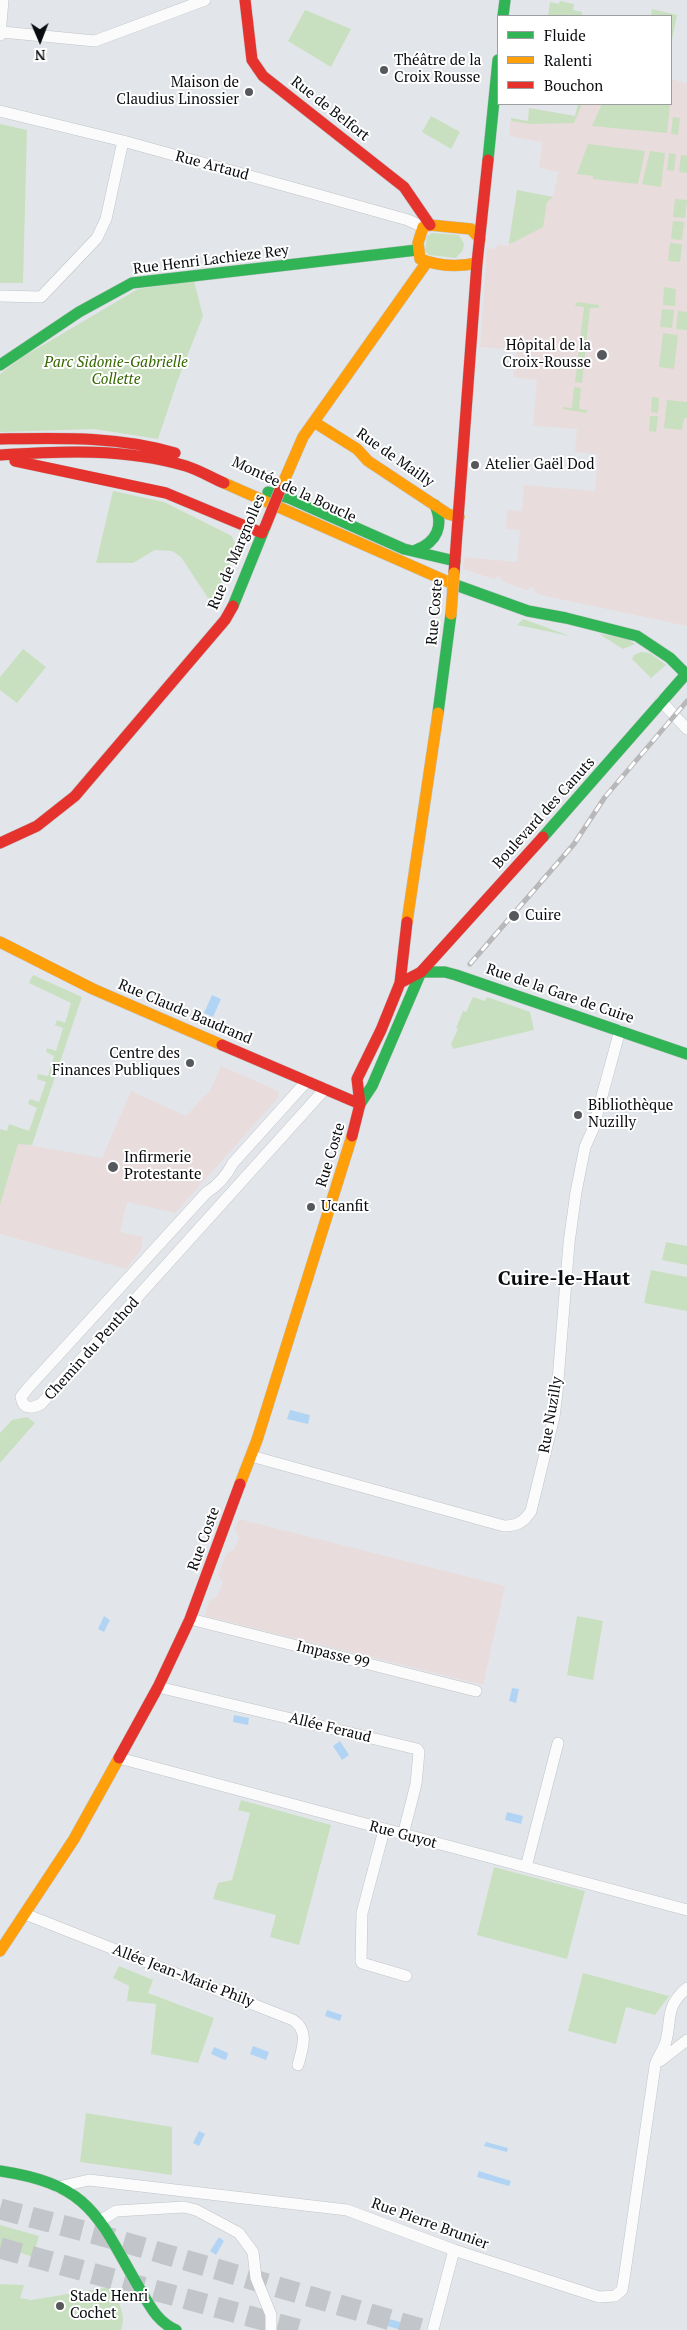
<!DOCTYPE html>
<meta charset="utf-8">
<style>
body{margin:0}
#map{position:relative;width:687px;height:2330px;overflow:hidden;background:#e2e6ea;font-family:"PT Serif",serif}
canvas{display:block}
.legend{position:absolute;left:497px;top:15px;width:175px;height:90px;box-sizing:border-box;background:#fff;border:1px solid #9d9e9f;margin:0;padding:6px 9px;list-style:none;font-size:15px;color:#0a0c0f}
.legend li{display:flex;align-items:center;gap:10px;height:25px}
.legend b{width:25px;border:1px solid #9d9e9f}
.north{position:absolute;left:15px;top:15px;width:50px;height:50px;-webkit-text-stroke:4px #fff;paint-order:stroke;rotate:179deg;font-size:14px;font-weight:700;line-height:20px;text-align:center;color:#0a0c0f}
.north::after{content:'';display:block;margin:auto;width:18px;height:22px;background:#0a0c0f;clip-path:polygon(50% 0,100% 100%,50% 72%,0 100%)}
</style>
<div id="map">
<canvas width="687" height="2330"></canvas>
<ul class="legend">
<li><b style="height:6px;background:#30b455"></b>Fluide</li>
<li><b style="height:6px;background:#ff9f0a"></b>Ralenti</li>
<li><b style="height:6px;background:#e5322d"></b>Bouchon</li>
</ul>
<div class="north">N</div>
</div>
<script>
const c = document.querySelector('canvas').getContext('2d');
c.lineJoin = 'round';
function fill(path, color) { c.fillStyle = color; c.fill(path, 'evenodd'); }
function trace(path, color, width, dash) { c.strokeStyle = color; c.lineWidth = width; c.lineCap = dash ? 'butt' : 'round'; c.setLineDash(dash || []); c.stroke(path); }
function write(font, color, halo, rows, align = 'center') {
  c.font = font + ' "PT Serif",serif'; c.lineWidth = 4; c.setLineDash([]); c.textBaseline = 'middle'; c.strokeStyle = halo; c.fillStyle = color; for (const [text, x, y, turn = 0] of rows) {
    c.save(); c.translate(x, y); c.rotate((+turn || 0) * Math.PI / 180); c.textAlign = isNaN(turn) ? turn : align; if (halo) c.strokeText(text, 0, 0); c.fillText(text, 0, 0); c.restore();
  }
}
const industrial = new Path2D(`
 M 239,1519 L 505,1586 L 483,1685 L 205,1616 L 209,1601 L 217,1597 L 223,1582 L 218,1575 L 226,1554 L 234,1549 L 239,1538 L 235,1529 Z`);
const medical = new Path2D(`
 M 671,79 L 687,83 L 687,626 L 541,595 L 536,593 L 533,587 L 527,590 L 503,582 L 499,576 L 494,579 L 463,569 L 464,557 L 517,562 L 520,530 L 506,529 L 507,510 L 522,511 L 524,485 L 595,491 L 598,454 L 575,452 L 577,429 L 533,426 L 537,380 L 513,377 L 517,350 L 480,347 L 487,248 L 496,249 L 497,244 L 508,246 L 517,190 L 553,197 L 558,172 L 539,168 L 542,142 L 509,136 L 511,118 L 528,121 L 529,108 L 575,116 L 578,104 L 671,104 Z
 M 221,1066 L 278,1091 L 279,1097 L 175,1213 L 127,1202 L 120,1232 L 143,1237 L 141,1250 L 126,1269 L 0,1234 L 0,1205 L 18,1143 L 102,1158 L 131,1091 L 186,1116 L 211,1089 Z`);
const green = new Path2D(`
 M 560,1 L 574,4 L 573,10 L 582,12 L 582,15 L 548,16 L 550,2 L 559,4 Z
 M 652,9 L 677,15 L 671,45 L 671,16 L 651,16 Z
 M 305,10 L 351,29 L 331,67 L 288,41 Z
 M 578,104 L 582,104 L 574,123 L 531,124 L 511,121 L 511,118 L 528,121 L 529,108 L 575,116 Z
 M 602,104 L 670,104 L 667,133 L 592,126 Z
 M 431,116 L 460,132 L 451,149 L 422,132 Z
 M 673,117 L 680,118 L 678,135 L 671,134 Z
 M 0,124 L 27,130 L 23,283 L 0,283 Z
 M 588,144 L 645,151 L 638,184 L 593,179 L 593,176 L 577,174 Z
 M 650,151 L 665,153 L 661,187 L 642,184 Z
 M 669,153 L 676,154 L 674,171 L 667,170 Z
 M 681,155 L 687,156 L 687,173 L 679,172 Z
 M 517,190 L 553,197 L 547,202 L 543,227 L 512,243 L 509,243 Z
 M 675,199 L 687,200 L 685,218 L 673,217 Z
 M 673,221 L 684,222 L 682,240 L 671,239 Z
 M 432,233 L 459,235 L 464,244 L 463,250 L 456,258 L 429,255 L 425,251 L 427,236 Z
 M 670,243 L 682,244 L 680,262 L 668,261 Z
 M 194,281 L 203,316 L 177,382 L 158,439 L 94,429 L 0,432 L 0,374 L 21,358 L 138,289 Z
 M 664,287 L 676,289 L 675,306 L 663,305 Z
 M 577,302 L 599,305 L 599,308 L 590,308 L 582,383 L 575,382 L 584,307 L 575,306 Z
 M 662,309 L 674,310 L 672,328 L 660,327 Z
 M 678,311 L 687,312 L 687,330 L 676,329 Z
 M 663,333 L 678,335 L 674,369 L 659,367 Z
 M 574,387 L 581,388 L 579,409 L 587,410 L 587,413 L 563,409 L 563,407 L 572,408 Z
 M 652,397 L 659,398 L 658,413 L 651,412 Z
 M 667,400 L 687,402 L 687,418 L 684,418 L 682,430 L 664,428 Z
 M 650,416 L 658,416 L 656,432 L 649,431 Z
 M 113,491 L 164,502 L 232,536 L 236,547 L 215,601 L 208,598 L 181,557 L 172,551 L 155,550 L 133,563 L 96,563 Z
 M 523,619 L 570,636 L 517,625 Z
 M 599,634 L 626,638 L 635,644 L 623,649 Z
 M 23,649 L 46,667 L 17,703 L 0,690 L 0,677 Z
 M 641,652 L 650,653 L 666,665 L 651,678 L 632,659 L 634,655 Z
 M 33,975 L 82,997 L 32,1145 L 18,1144 L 0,1205 L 0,1129 L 7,1131 L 9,1124 L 29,1131 L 37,1108 L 28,1104 L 30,1099 L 39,1102 L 46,1082 L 37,1079 L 38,1074 L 48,1076 L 54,1056 L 46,1052 L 47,1048 L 56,1051 L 63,1028 L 55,1025 L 57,1020 L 65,1023 L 71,1003 L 29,983 Z
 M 473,997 L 485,1001 L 487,997 L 530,1012 L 534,1030 L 453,1049 L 451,1044 L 458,1029 L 456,1028 L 463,1011 L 466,1012 Z
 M 666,1242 L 687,1246 L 687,1265 L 662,1260 Z
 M 651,1270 L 687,1277 L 687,1311 L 644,1303 Z
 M 27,1417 L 35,1423 L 0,1463 L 0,1433 L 12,1420 Z
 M 577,1616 L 603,1621 L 593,1680 L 567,1675 Z
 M 241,1800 L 331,1825 L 299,1945 L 270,1937 L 276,1915 L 213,1899 L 218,1883 L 232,1880 L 250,1813 L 238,1810 Z
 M 494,1867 L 585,1891 L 567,1959 L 477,1935 Z
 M 119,1966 L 153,1980 L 148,1993 L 214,2018 L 198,2063 L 151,2054 L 156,2004 L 127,2001 L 129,1986 L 113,1978 Z
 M 583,1973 L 669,1996 L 655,2015 L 626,2007 L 616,2044 L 568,2031 Z
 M 86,2113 L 172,2127 L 172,2175 L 80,2162 Z
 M 0,2225 L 39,2236 L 33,2257 L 0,2246 Z
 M 0,2284 L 24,2285 L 20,2298 L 31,2300 L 111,2287 C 118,2302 127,2314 121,2330 L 0,2330 Z`);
const water = new Path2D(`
 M 212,995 L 221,999 L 213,1017 L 204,1013 Z
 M 290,1410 L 310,1415 L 308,1424 L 287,1419 Z
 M 104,1616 L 110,1620 L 104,1632 L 98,1629 Z
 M 512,1688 L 519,1689 L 516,1703 L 509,1701 Z
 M 234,1715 L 249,1718 L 248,1725 L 233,1722 Z
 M 340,1741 L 349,1755 L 342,1760 L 333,1746 Z
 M 507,1812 L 523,1816 L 521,1824 L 505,1820 Z
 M 327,2010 L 342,2015 L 340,2021 L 325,2016 Z
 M 253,2046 L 269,2052 L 266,2060 L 250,2054 Z
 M 214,2047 L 228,2053 L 227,2058 L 225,2060 L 211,2054 Z
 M 199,2131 L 205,2134 L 199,2146 L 193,2143 Z
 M 486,2142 L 508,2148 L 507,2152 L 484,2146 Z
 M 479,2171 L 511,2181 L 509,2186 L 477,2177 Z
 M 219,2237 L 224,2241 L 216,2255 L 210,2251 Z
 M 389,2319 L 404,2323 L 402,2330 L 387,2326 Z`);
const highwayTunnel = new Path2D(`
 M 0,2209 L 103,2236 L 425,2330
 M 0,2248 L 300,2330`);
const street = new Path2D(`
 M 2,32 L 95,41 L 205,0
 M 0,35 L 3,0
 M 0,111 L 123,141 L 315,194 L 408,220 L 423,227
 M 0,296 L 41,297 L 97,238 L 106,219 L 123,141
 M 661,701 L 687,729
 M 307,1081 L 233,1163 C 227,1175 217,1186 206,1193 L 28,1388 L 21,1397 C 23,1409 31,1409 41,1404 L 325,1089
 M 251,1456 L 504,1526 C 517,1526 524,1522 531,1511 L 554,1417 L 557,1393 L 569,1243 L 576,1192 L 585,1147 L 593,1129 L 620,1030
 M 190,1619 L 476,1691
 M 158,1687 L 417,1749 L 419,1752 L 416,1784 L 403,1835
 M 119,1758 L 687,1910
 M 384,1830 L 362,1913 L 361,1961 L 362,1963 L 406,1976
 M 526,1867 L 558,1743
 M 25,1914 L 293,2020 C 310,2031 302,2049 298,2065
 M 660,2061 L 687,2040
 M 58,2187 L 89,2180 L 347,2210 L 454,2250 L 599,2297 L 615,2296 L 622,2290 L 624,2279 L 655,2066 C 657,2057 664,2050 666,2041 C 672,2017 665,2007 687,1988
 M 100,2221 L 116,2211 L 184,2207 L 196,2210 L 239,2233 L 253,2252 L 256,2278 L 271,2315 L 271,2330
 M 433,2330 L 454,2250`);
const fast = new Path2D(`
 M 503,16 L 505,0
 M 488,160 L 498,60
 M 0,365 L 79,312 L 132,283 L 417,250
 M 268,492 L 289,498 L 404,549 L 455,561
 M 416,550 C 437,542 444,526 435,505
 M 453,584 L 528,611 L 566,618 L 637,636 L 670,658 L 686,674
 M 233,606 L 265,527
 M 438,713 L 451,614
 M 543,837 L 687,673
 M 421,972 L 445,972 L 456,975 L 687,1054
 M 360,1104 L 372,1086 L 421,972
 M 0,2171 C 93,2185 98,2218 141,2291 C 151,2308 158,2322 176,2330`);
const slow = new Path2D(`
 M 477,263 C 458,267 438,266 420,259 L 418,243 L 423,227 L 430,225 L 471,229 L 480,239
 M 314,422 L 357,449 L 368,461 L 448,514 L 459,517
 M 224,483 L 453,584
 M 280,490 L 303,437 L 427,262
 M 407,922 L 438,713
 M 0,942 L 93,989 L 222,1045
 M 240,1484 L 257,1440 L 352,1136
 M 0,1951 L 74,1839 L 119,1758`);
const jam = new Path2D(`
 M 245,0 L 252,60 L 263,76 L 404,187 L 430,225
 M 0,439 C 60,438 117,436 175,453
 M 0,455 C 62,451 125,448 186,466 C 199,470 212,478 224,483
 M 15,461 L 166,493 L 262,533
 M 454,573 L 477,263 L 488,160
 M 0,843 L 37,826 L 75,796 L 225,620 L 233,606
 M 400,983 L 421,972 L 543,837
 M 222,1045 L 360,1104
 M 352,1136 L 360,1104 L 357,1079 L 381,1030 L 400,983 L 407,922
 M 119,1758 L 158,1687 L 190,1619 L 240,1484`);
const rail = new Path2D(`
 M 470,964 L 574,844 L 605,797 L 687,701`);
const slowBridge = new Path2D(`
 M 451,614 L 454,573`);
const jamBridge = new Path2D(`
 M 265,527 L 280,490`);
const markers = [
 [384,70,5,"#56585c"],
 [249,92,5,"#56585c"],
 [602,355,6,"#56585c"],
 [475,465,5,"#56585c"],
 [514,916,6,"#56585c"],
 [190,1063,5,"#56585c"],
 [578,1115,5,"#56585c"],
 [113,1167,6,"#56585c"],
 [311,1207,5,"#56585c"],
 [60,2306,5,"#56585c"]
];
const poiNames = [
 ["Théâtre de la",394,61],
 ["Croix Rousse",394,78],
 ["Maison de",239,83,"right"],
 ["Claudius Linossier",239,100,"right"],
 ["Hôpital de la",591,346,"right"],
 ["Croix-Rousse",591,363,"right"],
 ["Atelier Gaël Dod",485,465],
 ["Cuire",525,916],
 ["Centre des",180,1054,"right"],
 ["Finances Publiques",180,1071,"right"],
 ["Bibliothèque",588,1106],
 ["Nuzilly",588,1123],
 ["Infirmerie",124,1158],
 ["Protestante",124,1175],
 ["Ucanfit",321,1207],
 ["Stade Henri",70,2297],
 ["Cochet",70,2314]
];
const streetNames = [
 ["Rue de Belfort",330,109,38],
 ["Rue Artaud",212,166,15],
 ["Rue Henri Lachieze Rey",211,260,-7],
 ["Rue de Mailly",395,458,35],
 ["Montée de la Boucle",294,490,25],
 ["Rue de Margnolles",237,552,-67],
 ["Rue Coste",435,612,-85],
 ["Boulevard des Canuts",544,813,-48],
 ["Rue de la Gare de Cuire",560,994,19],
 ["Rue Claude Baudrand",185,1012,23],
 ["Rue Coste",331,1155,-73],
 ["Chemin du Penthod",92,1349,-48],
 ["Rue Nuzilly",551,1415,-80],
 ["Rue Coste",204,1539,-70],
 ["Impasse 99",333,1655,14],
 ["Allée Feraud",330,1728,14],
 ["Rue Guyot",403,1835,15],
 ["Allée Jean-Marie Phily",183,1976,21],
 ["Rue Pierre Brunier",430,2224,20]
];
const parkNames = [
 ["Parc Sidonie-Gabrielle",116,363],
 ["Collette",116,380]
];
const districtNames = [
 ["Cuire-le-Haut",564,1279]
];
fill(industrial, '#e9dcdd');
fill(medical, '#e9dcdc');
fill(green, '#c8e0bf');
fill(water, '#b1d4f5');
trace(highwayTunnel, '#c2c5c9', 21, [21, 11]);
trace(street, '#c0c3c6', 12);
trace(fast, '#c0c3c6', 12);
trace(slow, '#c0c3c6', 12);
trace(jam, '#c0c3c6', 12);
trace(street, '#fbfbfc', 11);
trace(fast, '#30b455', 11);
trace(slow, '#ff9f0a', 11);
trace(jam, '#e5322d', 11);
trace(rail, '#b8b8ba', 5);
trace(rail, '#fff', 3, [9]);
trace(slowBridge, '#c0c3c6', 12, []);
trace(jamBridge, '#c0c3c6', 12, []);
trace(slowBridge, '#ff9f0a', 11);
trace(jamBridge, '#e5322d', 11);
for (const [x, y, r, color] of markers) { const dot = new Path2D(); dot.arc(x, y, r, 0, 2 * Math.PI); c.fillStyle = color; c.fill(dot); trace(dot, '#fff', 2); }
write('15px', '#0a0c0f', '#fff', poiNames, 'left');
write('15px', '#0a0c0f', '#fff', streetNames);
write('italic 15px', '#356600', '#fff', parkNames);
write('bold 20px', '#0a0c0f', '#fff', districtNames);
</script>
